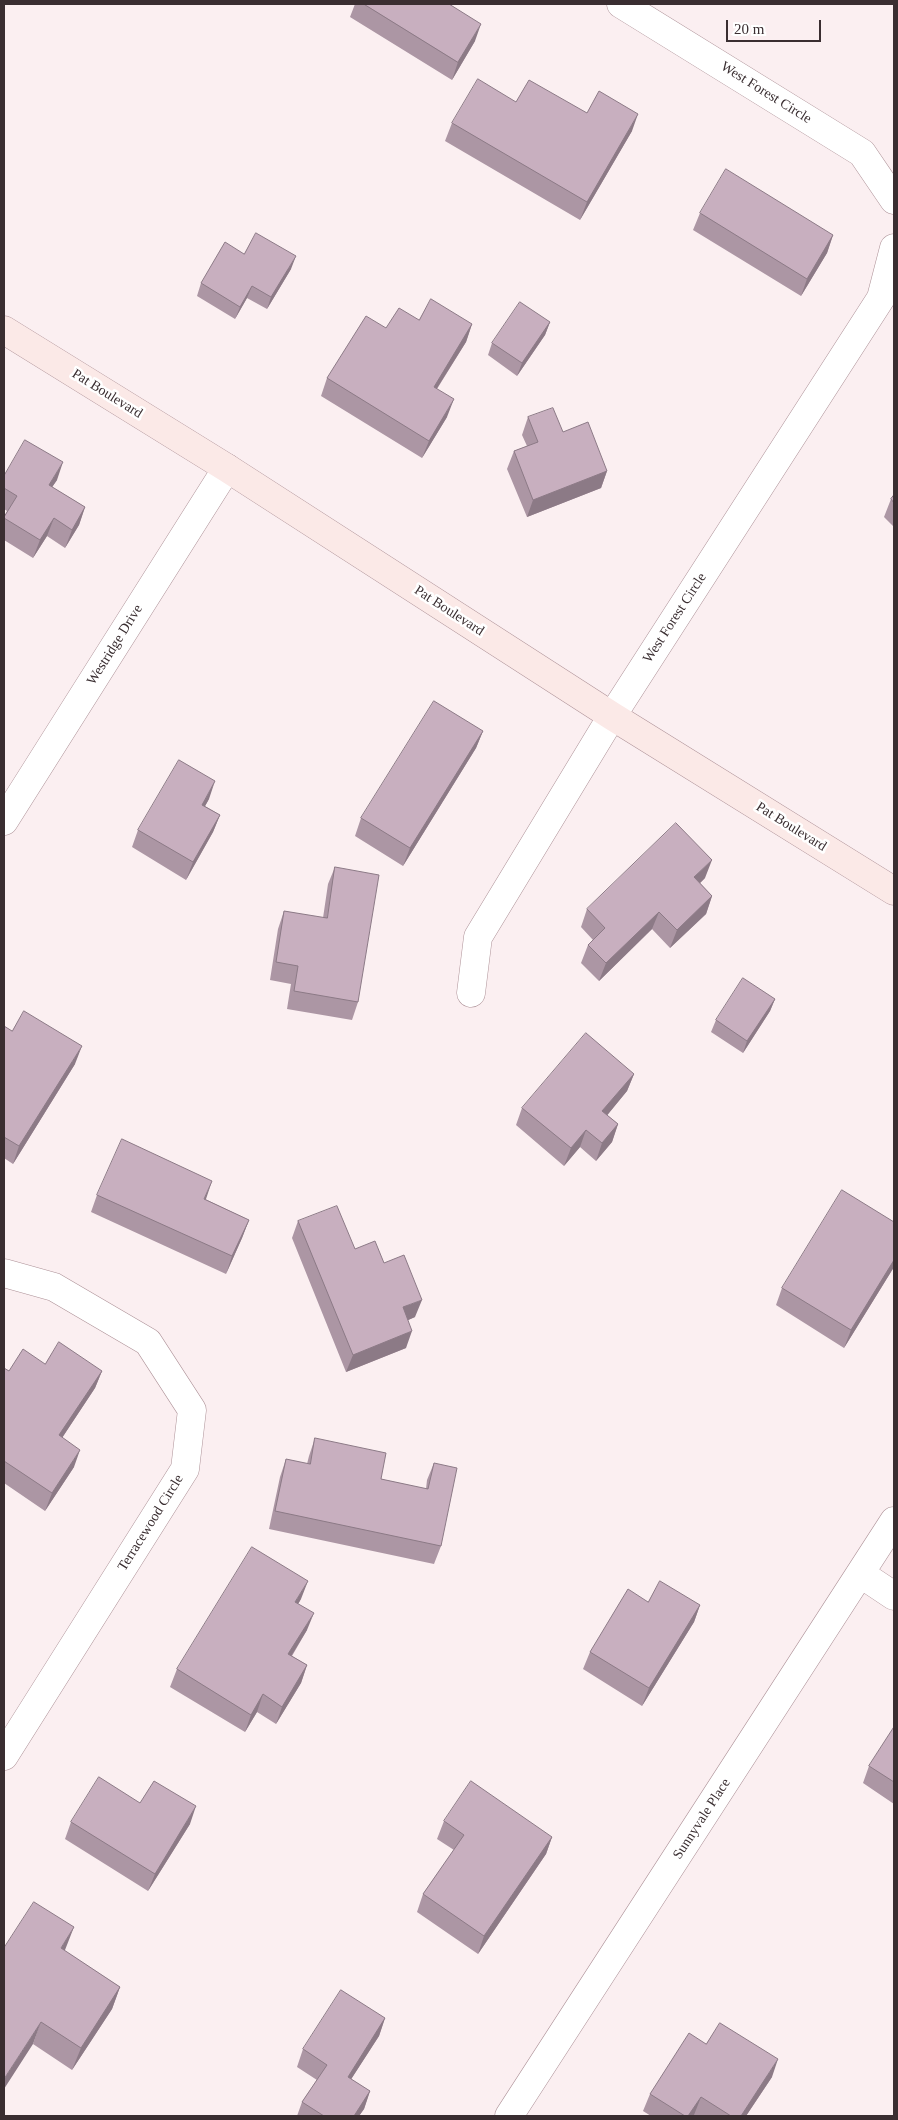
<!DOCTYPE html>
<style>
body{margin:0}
#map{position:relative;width:898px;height:2120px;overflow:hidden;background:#fbeff1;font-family:Georgia,serif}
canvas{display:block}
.frame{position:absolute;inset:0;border:5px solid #3a2e31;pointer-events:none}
.scale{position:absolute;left:726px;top:20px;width:95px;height:22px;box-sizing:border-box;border:2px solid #3a2e31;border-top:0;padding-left:6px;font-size:15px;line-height:18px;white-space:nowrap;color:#3a2e31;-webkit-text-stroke:4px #fff;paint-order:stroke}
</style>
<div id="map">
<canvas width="898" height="2120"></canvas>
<div class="frame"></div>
<div class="scale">20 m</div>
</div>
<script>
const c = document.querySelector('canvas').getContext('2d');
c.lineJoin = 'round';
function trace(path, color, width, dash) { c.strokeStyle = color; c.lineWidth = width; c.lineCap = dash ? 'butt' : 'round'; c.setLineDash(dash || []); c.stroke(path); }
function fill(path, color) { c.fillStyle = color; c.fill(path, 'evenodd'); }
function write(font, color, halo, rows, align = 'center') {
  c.font = font + ' Georgia,serif'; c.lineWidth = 5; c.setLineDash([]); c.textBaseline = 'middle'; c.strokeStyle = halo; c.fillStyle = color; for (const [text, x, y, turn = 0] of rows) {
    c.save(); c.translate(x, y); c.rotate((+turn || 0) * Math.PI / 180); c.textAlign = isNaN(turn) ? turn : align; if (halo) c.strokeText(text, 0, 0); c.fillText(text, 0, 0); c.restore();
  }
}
const street = new Path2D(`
 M 621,4 L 862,153 L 894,200
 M 4,821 L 227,468
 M 471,993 L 478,937 L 612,716 L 881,298 L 894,248
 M 4,1273 L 54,1287 L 148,1342 L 192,1410 L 185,1469 L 4,1756
 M 861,1574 L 894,1596
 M 509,2116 L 894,1521`);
const secondary = new Path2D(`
 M 4,330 L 227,468 L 612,716 L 894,891`);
const wall = new Path2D(`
 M 355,4 L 449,4 L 475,41 L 452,80 L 350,17 Z
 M 516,102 L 587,113 L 632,131 L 580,220 L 445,141 L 452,123 Z
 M 700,213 L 833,235 L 827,253 L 801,296 L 693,230 Z
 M 244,254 L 291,269 L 267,309 L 247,298 L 235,319 L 197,296 L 201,283 Z
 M 419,320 L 472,324 L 466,342 L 437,389 L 447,417 L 422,458 L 321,396 L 327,378 L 386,328 Z
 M 550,322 L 545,335 L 517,376 L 488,355 L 492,343 Z
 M 528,417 L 563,432 L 607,471 L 601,488 L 527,517 L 507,469 L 514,451 L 527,446 L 522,435 Z
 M 4,476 L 57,480 L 52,487 L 85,507 L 79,525 L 65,548 L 47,536 L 33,558 L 4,540 L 4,517 L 7,511 L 4,509 Z
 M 894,495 L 894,527 L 884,517 L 891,499 Z
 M 483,731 L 476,748 L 403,866 L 355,836 L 361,818 Z
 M 209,799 L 205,806 L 220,815 L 213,832 L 186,880 L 132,847 L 138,830 Z
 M 335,867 L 358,1002 L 352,1020 L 287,1009 L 291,984 L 270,980 L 278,929 L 284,911 L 323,918 L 328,884 Z
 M 705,878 L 700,883 L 712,896 L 706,914 L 670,948 L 652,929 L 599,981 L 581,963 L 588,945 L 593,940 L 581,927 L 587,909 Z
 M 775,999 L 770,1011 L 743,1053 L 711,1032 L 716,1020 Z
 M 4,1026 L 12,1031 L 75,1064 L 13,1164 L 4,1158 Z
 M 634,1074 L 627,1091 L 607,1115 L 618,1124 L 612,1142 L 596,1161 L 580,1147 L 564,1166 L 516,1125 L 522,1108 Z
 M 97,1195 L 205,1199 L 249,1220 L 242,1238 L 226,1274 L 91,1212 Z
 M 298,1221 L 384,1263 L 415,1317 L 408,1320 L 406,1348 L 346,1372 L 292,1238 Z
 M 894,1222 L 894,1267 L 844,1348 L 776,1305 L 782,1288 Z
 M 45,1364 L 102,1371 L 95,1388 L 62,1438 L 74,1467 L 45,1511 L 4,1483 L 4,1368 L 9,1371 Z
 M 315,1438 L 381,1479 L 426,1489 L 427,1480 L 434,1463 L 441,1546 L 434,1564 L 269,1529 L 280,1477 L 286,1459 L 307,1464 L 309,1456 Z
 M 301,1599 L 298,1604 L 307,1630 L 292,1656 L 307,1665 L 301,1683 L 276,1724 L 257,1712 L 245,1732 L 170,1687 L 177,1669 Z
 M 648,1602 L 700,1605 L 694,1622 L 642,1706 L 583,1669 L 590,1652 Z
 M 894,1727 L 894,1804 L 863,1783 L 869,1766 Z
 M 140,1803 L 190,1824 L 148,1891 L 65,1839 L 71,1822 Z
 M 444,1821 L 552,1837 L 546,1854 L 478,1954 L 417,1912 L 423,1894 L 454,1850 L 437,1839 Z
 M 65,1951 L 120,1987 L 112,2009 L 72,2070 L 33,2044 Z
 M 385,2018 L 379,2036 L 351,2079 L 370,2091 L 364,2109 L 359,2116 L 297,2116 L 302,2102 L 317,2080 L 297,2067 L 303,2049 Z
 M 706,2044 L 772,2077 L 746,2116 L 697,2116 L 694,2115 L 693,2116 L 651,2116 L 643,2111 L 650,2094 Z`);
const shadedWall = new Path2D(`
 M 481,24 L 475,41 L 452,80 L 458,62 Z
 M 638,114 L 632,131 L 580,220 L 587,202 Z
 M 833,235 L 827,253 L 801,296 L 807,279 Z
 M 296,256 L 291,269 L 267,309 L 271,297 Z
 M 252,286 L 247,298 L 235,319 L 240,307 Z
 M 550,322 L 545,335 L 517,376 L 522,363 Z
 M 472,324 L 466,342 L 427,404 L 434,387 Z
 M 454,399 L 447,417 L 422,458 L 429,441 Z
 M 63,462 L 57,480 L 42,502 L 49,485 Z
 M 607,471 L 601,488 L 527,517 L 533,500 Z
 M 85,507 L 79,525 L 65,548 L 72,530 Z
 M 54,518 L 47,536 L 33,558 L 40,540 Z
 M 483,731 L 476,748 L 403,866 L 410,848 Z
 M 215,781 L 209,799 L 196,822 L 202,805 Z
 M 220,815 L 213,832 L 186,880 L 193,862 Z
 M 712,860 L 705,878 L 688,895 L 694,877 Z
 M 712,896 L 706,914 L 670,948 L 677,930 Z
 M 659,912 L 652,929 L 599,981 L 606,963 Z
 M 775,999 L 770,1011 L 743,1053 L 747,1041 Z
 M 82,1046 L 75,1064 L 13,1164 L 19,1146 Z
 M 634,1074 L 627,1091 L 596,1129 L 602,1111 Z
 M 618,1124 L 612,1142 L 596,1161 L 602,1143 Z
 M 586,1130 L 580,1147 L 564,1166 L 571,1148 Z
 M 212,1181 L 206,1199 L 197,1216 L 204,1199 Z
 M 249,1220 L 242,1238 L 226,1274 L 232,1256 Z
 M 894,1260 L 894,1267 L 844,1348 L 851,1330 Z
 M 422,1300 L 415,1317 L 397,1325 L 403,1307 Z
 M 412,1331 L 406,1348 L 346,1372 L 353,1355 Z
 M 102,1371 L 95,1388 L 52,1453 L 59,1435 Z
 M 80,1450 L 74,1467 L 45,1511 L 52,1493 Z
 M 308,1581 L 301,1599 L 289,1619 L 295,1602 Z
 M 700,1605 L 694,1622 L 642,1706 L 649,1688 Z
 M 314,1613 L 307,1630 L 282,1671 L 288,1654 Z
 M 307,1665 L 301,1683 L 276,1724 L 282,1707 Z
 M 263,1694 L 257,1712 L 245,1732 L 251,1715 Z
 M 196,1806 L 190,1824 L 148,1891 L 155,1874 Z
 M 552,1837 L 546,1854 L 478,1954 L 484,1936 Z
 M 74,1927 L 65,1950 L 53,1970 L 61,1948 Z
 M 120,1987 L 112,2009 L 72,2070 L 81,2048 Z
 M 385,2018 L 379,2036 L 341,2095 L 348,2077 Z
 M 41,2022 L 33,2044 L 4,2089 L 4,2079 Z
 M 778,2059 L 772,2077 L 746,2116 L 741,2116 Z
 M 370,2091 L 364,2109 L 359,2116 L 354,2116 Z
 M 701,2097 L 694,2115 L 693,2116 L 688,2116 Z`);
const building = new Path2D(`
 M 364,4 L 449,4 L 481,24 L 458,62 Z
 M 478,79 L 516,102 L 529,80 L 587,113 L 599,91 L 638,114 L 587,202 L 452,123 Z
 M 726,169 L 833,235 L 807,279 L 700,213 Z
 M 256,233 L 296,256 L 271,297 L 252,286 L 240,307 L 201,283 L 225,242 L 244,254 Z
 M 431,299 L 472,324 L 434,387 L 454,399 L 429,441 L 327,378 L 366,316 L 386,328 L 399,308 L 419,320 Z
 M 520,302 L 550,322 L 522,363 L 492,343 Z
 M 553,408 L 563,432 L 588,422 L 607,471 L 533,500 L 514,451 L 538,442 L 528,417 Z
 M 25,440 L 63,462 L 49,485 L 85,507 L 72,530 L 54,518 L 40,540 L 4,518 L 4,517 L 17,496 L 4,488 L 4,476 Z
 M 894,495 L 894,503 L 891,499 Z
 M 434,701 L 483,731 L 410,848 L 361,818 Z
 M 179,760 L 215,781 L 202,805 L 220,815 L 193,862 L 138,830 Z
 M 676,823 L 712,860 L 694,877 L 712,896 L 677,930 L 659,912 L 606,963 L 588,945 L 605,928 L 587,909 Z
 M 335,867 L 379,875 L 358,1002 L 294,991 L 298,966 L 276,962 L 284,911 L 327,918 Z
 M 743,978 L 775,999 L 747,1041 L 716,1020 Z
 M 24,1011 L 82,1046 L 19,1146 L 4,1137 L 4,1026 L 12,1031 Z
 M 586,1033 L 634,1074 L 602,1111 L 618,1124 L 602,1143 L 586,1130 L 571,1148 L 522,1108 Z
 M 122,1139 L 212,1181 L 204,1199 L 249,1220 L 232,1256 L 97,1195 Z
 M 842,1190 L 894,1222 L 894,1260 L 851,1330 L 782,1288 Z
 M 337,1206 L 355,1249 L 375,1241 L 384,1263 L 404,1255 L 422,1300 L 403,1307 L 412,1331 L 353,1355 L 298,1221 Z
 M 59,1342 L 102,1371 L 59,1435 L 80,1450 L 52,1493 L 4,1461 L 4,1368 L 9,1371 L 23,1349 L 45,1364 Z
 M 315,1438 L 386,1453 L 381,1479 L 428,1489 L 434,1463 L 457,1468 L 441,1546 L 275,1511 L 286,1459 L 310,1464 Z
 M 252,1547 L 308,1581 L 295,1602 L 314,1613 L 288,1654 L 307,1665 L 282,1707 L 263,1694 L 251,1715 L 177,1669 Z
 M 660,1581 L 700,1605 L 649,1688 L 590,1652 L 628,1589 L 648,1602 Z
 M 894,1727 L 894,1782 L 869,1766 Z
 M 99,1777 L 140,1803 L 154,1781 L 196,1806 L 155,1874 L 71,1822 Z
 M 471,1781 L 552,1837 L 484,1936 L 423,1894 L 464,1835 L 444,1821 Z
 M 34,1902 L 74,1927 L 61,1948 L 120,1987 L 81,2048 L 41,2022 L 4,2079 L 4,1948 Z
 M 341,1990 L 385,2018 L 348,2077 L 370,2091 L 354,2116 L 324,2116 L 302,2102 L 327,2065 L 303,2049 Z
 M 720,2023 L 778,2059 L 741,2116 L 731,2116 L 701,2097 L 688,2116 L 685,2116 L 650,2094 L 689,2033 L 706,2044 Z`);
const streetNames = [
 ["West Forest Circle",766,93,32],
 ["Pat Boulevard",107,394,32],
 ["Pat Boulevard",449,611,33],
 ["West Forest Circle",675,618,-57],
 ["Westridge Drive",115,645,-58],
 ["Pat Boulevard",791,827,32],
 ["Terracewood Circle",151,1523,-58],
 ["Sunnyvale Place",702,1819,-57]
];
trace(street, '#ad9197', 29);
trace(secondary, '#ad9197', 29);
trace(street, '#fff', 28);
trace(secondary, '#fbe9e7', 28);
fill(wall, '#ac96a4');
fill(shadedWall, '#8c7a86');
fill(building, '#c8afbf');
trace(building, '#8c7a86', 1);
write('14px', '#3a2e31', '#fff', streetNames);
</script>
